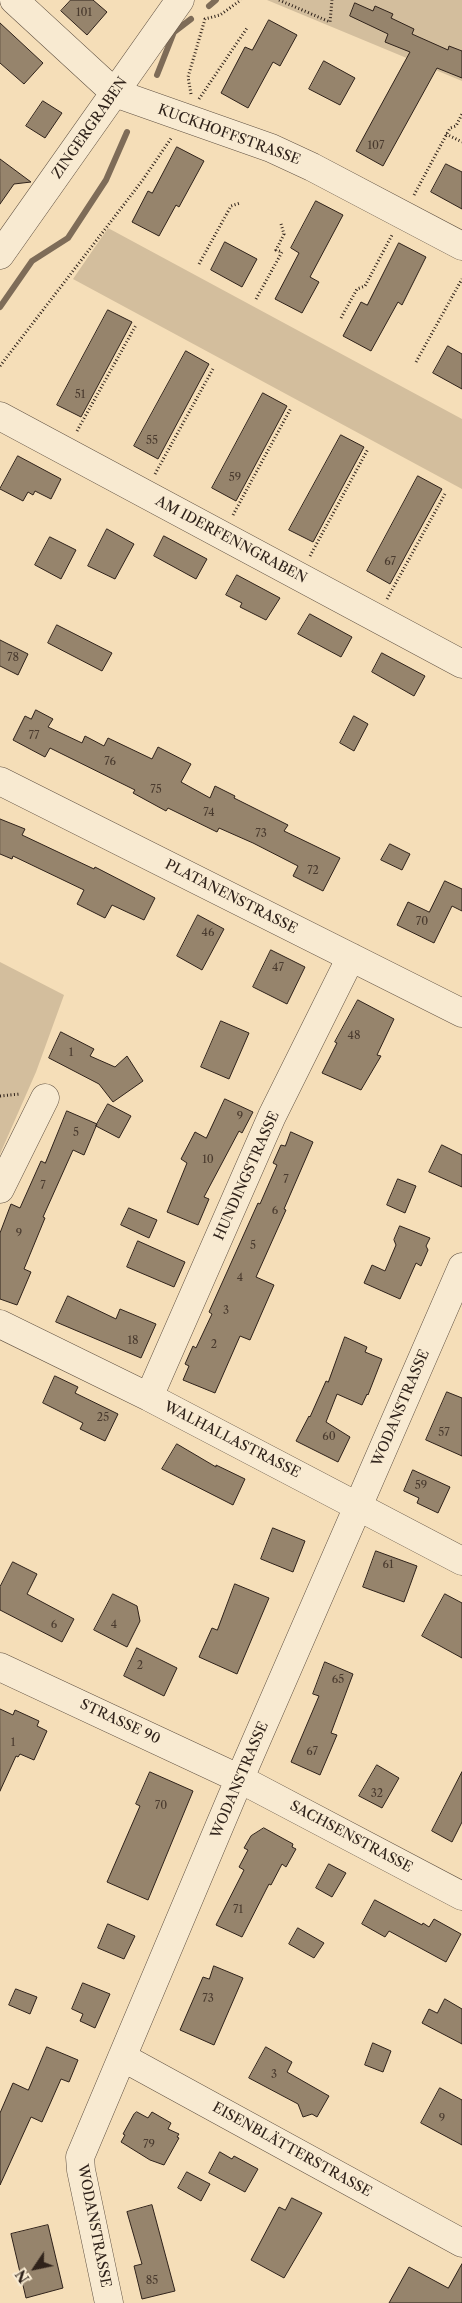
<!DOCTYPE html>
<meta charset="utf-8">
<style>
body{margin:0}
#map{position:relative;width:462px;height:2303px;overflow:hidden;background:#f5deb8;font-family:"Libre Caslon Text",serif}
canvas{display:block}
.north{position:absolute;left:10px;top:2243px;width:50px;height:50px;-webkit-text-stroke:4px #f8ead1;paint-order:stroke;rotate:236deg;font-size:14px;font-weight:700;line-height:20px;text-align:center;color:#2f221a}
.north::after{content:'';display:block;margin:auto;width:18px;height:22px;background:#2f221a;clip-path:polygon(50% 0,100% 100%,50% 72%,0 100%)}
</style>
<div id="map">
<canvas width="462" height="2303"></canvas>
<div class="north">N</div>
</div>
<script>
const c = document.querySelector('canvas').getContext('2d');
c.lineJoin = 'round';
function fill(path, color) { c.fillStyle = color; c.fill(path, 'evenodd'); }
function trace(path, color, width, dash) { c.strokeStyle = color; c.lineWidth = width; c.lineCap = dash ? 'butt' : 'round'; c.setLineDash(dash || []); c.stroke(path); }
function write(font, color, halo, rows, align = 'center') {
  c.font = font + ' "Libre Caslon Text",serif'; c.lineWidth = 4; c.setLineDash([]); c.textBaseline = 'middle'; c.strokeStyle = halo; c.fillStyle = color; for (const [text, x, y, turn = 0] of rows) {
    c.save(); c.translate(x, y); c.rotate((+turn || 0) * Math.PI / 180); c.textAlign = isNaN(turn) ? turn : align; if (halo) c.strokeText(text, 0, 0); c.fillText(text, 0, 0); c.restore();
  }
}
const green = new Path2D(`
 M 267,0 L 462,0 L 462,81 Z
 M 108,228 L 462,419 L 462,489 L 73,279 Z
 M 0,962 L 64,995 L 36,1072 L 0,1154 Z`);
const stream = new Path2D(`
 M 209,6 L 216,0
 M 157,75 L 174,32 L 191,19
 M 0,307 L 32,261 L 68,238 L 106,180 L 127,132`);
const building = new Path2D(`
 M 71,0 L 93,0 L 107,12 L 87,35 L 61,11 Z
 M 355,3 L 373,11 L 375,6 L 393,14 L 391,18 L 414,29 L 412,34 L 448,50 L 449,46 L 462,51 L 462,78 L 437,68 L 383,166 L 356,151 L 410,52 L 385,42 L 388,34 L 350,16 Z
 M 269,20 L 297,35 L 280,66 L 273,62 L 248,108 L 221,93 L 245,47 L 252,50 Z
 M 0,23 L 43,63 L 24,84 L 0,63 Z
 M 324,61 L 355,78 L 340,105 L 309,89 Z
 M 43,101 L 62,113 L 45,138 L 26,126 Z
 M 177,147 L 204,161 L 179,207 L 176,205 L 159,236 L 132,222 L 148,191 L 152,193 Z
 M 0,159 L 31,182 L 14,184 L 0,204 Z
 M 446,164 L 462,172 L 462,209 L 431,192 Z
 M 316,201 L 343,215 L 310,277 L 319,282 L 302,313 L 275,299 L 299,253 L 291,248 Z
 M 225,242 L 257,259 L 242,287 L 211,270 Z
 M 399,243 L 426,257 L 402,305 L 398,302 L 371,351 L 343,336 L 361,302 L 367,305 Z
 M 108,310 L 132,322 L 81,417 L 57,405 Z
 M 448,346 L 462,354 L 462,389 L 433,373 Z
 M 186,351 L 209,364 L 158,459 L 134,446 Z
 M 263,393 L 287,406 L 236,501 L 212,488 Z
 M 341,435 L 364,447 L 313,542 L 289,530 Z
 M 18,456 L 61,479 L 51,499 L 35,491 L 33,495 L 28,492 L 23,501 L 0,489 Z
 M 418,476 L 442,489 L 390,584 L 367,571 Z
 M 107,529 L 134,544 L 115,579 L 88,566 Z
 M 164,536 L 207,559 L 196,579 L 154,556 Z
 M 50,537 L 76,550 L 61,579 L 35,565 Z
 M 237,575 L 280,598 L 266,620 L 240,607 L 242,603 L 226,595 Z
 M 310,614 L 352,637 L 341,657 L 298,634 Z
 M 57,625 L 112,653 L 102,671 L 48,643 Z
 M 0,640 L 28,654 L 18,675 L 0,666 Z
 M 382,653 L 425,676 L 414,696 L 372,672 Z
 M 36,710 L 53,719 L 48,727 L 82,743 L 85,736 L 104,746 L 108,738 L 152,759 L 158,747 L 191,764 L 181,782 L 210,798 L 215,786 L 235,796 L 234,798 L 288,825 L 284,831 L 340,858 L 323,891 L 293,876 L 298,866 L 253,843 L 219,828 L 217,832 L 168,808 L 166,811 L 133,793 L 135,790 L 50,748 L 45,757 L 13,740 L 25,716 L 31,719 Z
 M 354,716 L 368,724 L 354,751 L 340,743 Z
 M 0,819 L 25,829 L 22,835 L 94,869 L 95,867 L 155,898 L 144,920 L 112,905 L 105,918 L 77,904 L 84,890 L 13,856 L 12,859 L 0,854 Z
 M 390,844 L 410,854 L 402,870 L 381,860 Z
 M 445,881 L 462,889 L 462,911 L 452,906 L 434,943 L 397,925 L 408,902 L 429,912 Z
 M 198,915 L 224,929 L 202,970 L 177,956 Z
 M 271,950 L 305,967 L 287,1004 L 253,987 Z
 M 358,1000 L 394,1019 L 377,1055 L 381,1056 L 361,1090 L 322,1073 L 337,1043 L 335,1042 Z
 M 221,1021 L 249,1033 L 229,1079 L 201,1067 Z
 M 61,1032 L 94,1049 L 90,1056 L 115,1067 L 127,1056 L 143,1081 L 113,1102 L 99,1084 L 49,1058 Z
 M 225,1099 L 253,1112 L 242,1133 L 239,1131 L 204,1197 L 209,1199 L 198,1225 L 167,1212 L 187,1163 L 181,1159 L 195,1132 L 206,1138 Z
 M 108,1104 L 131,1116 L 119,1138 L 96,1126 Z
 M 67,1111 L 97,1124 L 84,1155 L 73,1150 L 43,1217 L 45,1218 L 24,1269 L 31,1272 L 17,1305 L 0,1299 L 0,1233 L 11,1204 L 20,1208 L 41,1161 L 45,1163 Z
 M 291,1132 L 313,1142 L 284,1209 L 286,1210 L 256,1277 L 274,1285 L 250,1340 L 240,1336 L 215,1393 L 183,1380 L 189,1366 L 185,1364 L 193,1346 L 196,1348 L 212,1314 L 209,1312 L 258,1203 L 260,1204 L 277,1165 L 273,1163 L 281,1145 L 285,1146 Z
 M 442,1145 L 462,1155 L 462,1187 L 429,1172 Z
 M 398,1179 L 416,1186 L 405,1213 L 387,1205 Z
 M 129,1208 L 157,1220 L 149,1238 L 121,1225 Z
 M 400,1226 L 430,1238 L 426,1246 L 428,1250 L 421,1266 L 416,1263 L 400,1299 L 364,1283 L 372,1265 L 385,1271 L 396,1245 L 394,1240 Z
 M 138,1241 L 185,1262 L 174,1287 L 127,1267 Z
 M 68,1296 L 116,1319 L 120,1309 L 156,1324 L 141,1358 L 56,1322 Z
 M 345,1337 L 367,1347 L 365,1352 L 382,1359 L 368,1395 L 367,1394 L 362,1405 L 337,1394 L 326,1422 L 350,1437 L 338,1462 L 296,1441 L 309,1416 L 310,1417 L 326,1381 L 328,1382 Z
 M 55,1376 L 78,1387 L 75,1393 L 118,1414 L 105,1441 L 80,1429 L 83,1423 L 43,1403 Z
 M 447,1392 L 462,1398 L 462,1456 L 426,1440 Z
 M 177,1444 L 216,1467 L 216,1465 L 245,1479 L 233,1505 L 162,1469 Z
 M 413,1470 L 450,1487 L 438,1513 L 417,1503 L 419,1498 L 404,1491 Z
 M 273,1528 L 305,1541 L 293,1572 L 261,1559 Z
 M 376,1551 L 417,1566 L 404,1602 L 363,1587 Z
 M 13,1562 L 37,1574 L 27,1594 L 74,1619 L 62,1642 L 0,1610 L 0,1587 Z
 M 235,1584 L 269,1598 L 237,1674 L 199,1657 L 212,1628 L 217,1630 Z
 M 113,1594 L 137,1606 L 140,1621 L 127,1647 L 94,1630 Z
 M 445,1594 L 462,1603 L 462,1658 L 422,1636 Z
 M 137,1648 L 177,1668 L 164,1696 L 124,1676 Z
 M 325,1662 L 353,1674 L 331,1733 L 337,1735 L 320,1775 L 291,1762 L 319,1696 L 313,1694 Z
 M 0,1709 L 13,1715 L 15,1710 L 39,1721 L 37,1726 L 47,1731 L 34,1760 L 20,1754 L 18,1757 L 16,1756 L 0,1791 Z
 M 377,1765 L 399,1778 L 382,1808 L 359,1796 Z
 M 150,1772 L 193,1791 L 148,1900 L 107,1882 L 140,1806 L 136,1804 Z
 M 462,1772 L 462,1822 L 452,1842 L 432,1831 Z
 M 264,1828 L 293,1844 L 292,1847 L 296,1849 L 286,1867 L 282,1864 L 271,1885 L 269,1884 L 242,1937 L 216,1925 L 244,1870 L 239,1867 L 248,1850 L 244,1848 L 251,1836 Z
 M 329,1864 L 346,1873 L 332,1897 L 316,1888 Z
 M 375,1900 L 422,1925 L 423,1923 L 429,1927 L 434,1919 L 461,1934 L 446,1962 L 389,1931 L 385,1937 L 362,1924 Z
 M 108,1924 L 135,1936 L 124,1959 L 98,1948 Z
 M 298,1928 L 324,1943 L 314,1958 L 289,1944 Z
 M 214,1966 L 243,1978 L 214,2045 L 180,2030 L 203,1977 L 209,1979 Z
 M 83,1983 L 110,1994 L 95,2028 L 80,2021 L 83,2014 L 72,2009 Z
 M 16,1989 L 37,1997 L 30,2014 L 9,2005 Z
 M 445,1999 L 462,2009 L 462,2044 L 422,2023 L 429,2009 L 437,2013 Z
 M 373,2043 L 391,2051 L 383,2072 L 365,2065 Z
 M 47,2047 L 78,2060 L 69,2082 L 61,2079 L 42,2122 L 31,2117 L 0,2185 L 0,2113 L 13,2083 L 28,2090 Z
 M 266,2047 L 292,2062 L 287,2072 L 329,2096 L 317,2117 L 312,2114 L 303,2117 L 298,2104 L 249,2078 Z
 M 440,2088 L 462,2100 L 462,2145 L 421,2123 Z
 M 137,2112 L 148,2118 L 152,2112 L 171,2123 L 168,2129 L 179,2134 L 177,2137 L 179,2138 L 164,2165 L 150,2160 L 121,2142 L 125,2135 L 123,2134 L 134,2114 Z
 M 220,2152 L 232,2159 L 234,2156 L 258,2169 L 245,2192 L 209,2173 Z
 M 187,2172 L 210,2184 L 201,2201 L 178,2188 Z
 M 292,2198 L 322,2213 L 284,2278 L 251,2260 L 279,2207 L 285,2210 Z
 M 152,2205 L 175,2291 L 142,2299 L 134,2266 L 142,2264 L 127,2212 Z
 M 48,2225 L 63,2288 L 26,2298 L 11,2234 Z
 M 462,2264 L 462,2303 L 389,2303 L 409,2267 L 448,2288 Z`);
const path = new Path2D(`
 M 279,0 L 330,22 L 332,0
 M 191,94 L 188,77 L 205,19 L 220,15 L 241,0
 M 199,99 L 247,28
 M 446,134 L 462,142
 M 414,195 L 450,128 L 456,126 L 462,114
 M 199,264 L 231,206 L 240,203
 M 256,299 L 282,252 L 276,250 L 284,234 L 281,224
 M 341,318 L 357,289 L 365,286 L 392,235
 M 416,362 L 462,279
 M 0,366 L 142,181 L 172,137
 M 77,431 L 136,325
 M 155,474 L 214,367
 M 233,515 L 291,408
 M 310,556 L 368,449
 M 387,599 L 446,492
 M 0,1096 L 20,1094`);
const minor = new Path2D(`
 M 14,0 L 115,93 L 271,148 L 312,167 L 462,246
 M 0,255 L 180,0
 M 0,416 L 462,664
 M 0,781 L 462,1013
 M 0,1189 L 45,1098
 M 0,1324 L 149,1397 L 462,1561
 M 149,1397 L 272,1116 L 351,957
 M 0,1667 L 240,1779 L 462,1896
 M 122,2057 L 462,2243
 M 109,2303 L 81,2170 L 80,2157 L 233,1794 L 462,1267`);
const numberNames = [
 ["101",84,13],
 ["107",376,146],
 ["51",80,395],
 ["55",152,441],
 ["59",235,478],
 ["67",390,562],
 ["78",13,658],
 ["77",34,736],
 ["76",110,762],
 ["75",156,790],
 ["74",209,813],
 ["73",261,834],
 ["72",313,871],
 ["70",422,922],
 ["46",208,933],
 ["47",278,968],
 ["48",354,1036],
 ["1",71,1053],
 ["9",240,1117],
 ["5",76,1133],
 ["10",208,1160],
 ["7",286,1180],
 ["7",43,1186],
 ["6",275,1211],
 ["9",19,1234],
 ["5",253,1246],
 ["4",240,1278],
 ["3",226,1311],
 ["18",133,1341],
 ["2",214,1345],
 ["25",103,1418],
 ["57",444,1433],
 ["60",329,1437],
 ["59",421,1486],
 ["61",388,1565],
 ["6",54,1625],
 ["4",114,1625],
 ["2",140,1666],
 ["65",338,1680],
 ["1",13,1743],
 ["67",312,1752],
 ["32",377,1794],
 ["70",161,1806],
 ["71",238,1910],
 ["73",208,1999],
 ["3",274,2075],
 ["9",442,2119],
 ["79",149,2145],
 ["85",152,2281]
];
const streetNames = [
 ["ZINGERGRABEN",90,128,-55],
 ["KUCKHOFFSTRASSE",229,135,20],
 ["AM IDERFENNGRABEN",231,540,28],
 ["PLATANENSTRASSE",231,897,27],
 ["HUNDINGSTRASSE",247,1176,-66],
 ["WODANSTRASSE",401,1408,-67],
 ["WALHALLASTRASSE",232,1440,27],
 ["STRASSE 90",120,1722,25],
 ["WODANSTRASSE",240,1780,-67],
 ["SACHSENSTRASSE",351,1837,28],
 ["EISENBLÄTTERSTRASSE",292,2150,29],
 ["WODANSTRASSE",94,2226,79]
];
fill(green, '#d3be9d');
trace(stream, '#7e6c58', 6);
fill(building, '#96846c');
trace(building, '#2f221a', 1);
trace(minor, '#605142', 29);
trace(path, '#2f221a', 3, [1, 2.5]);
trace(minor, '#f8ead1', 28);
write('11px', '#493a2e', null, numberNames);
write('14px', '#2f221a', '#f8ead1', streetNames);
</script>
